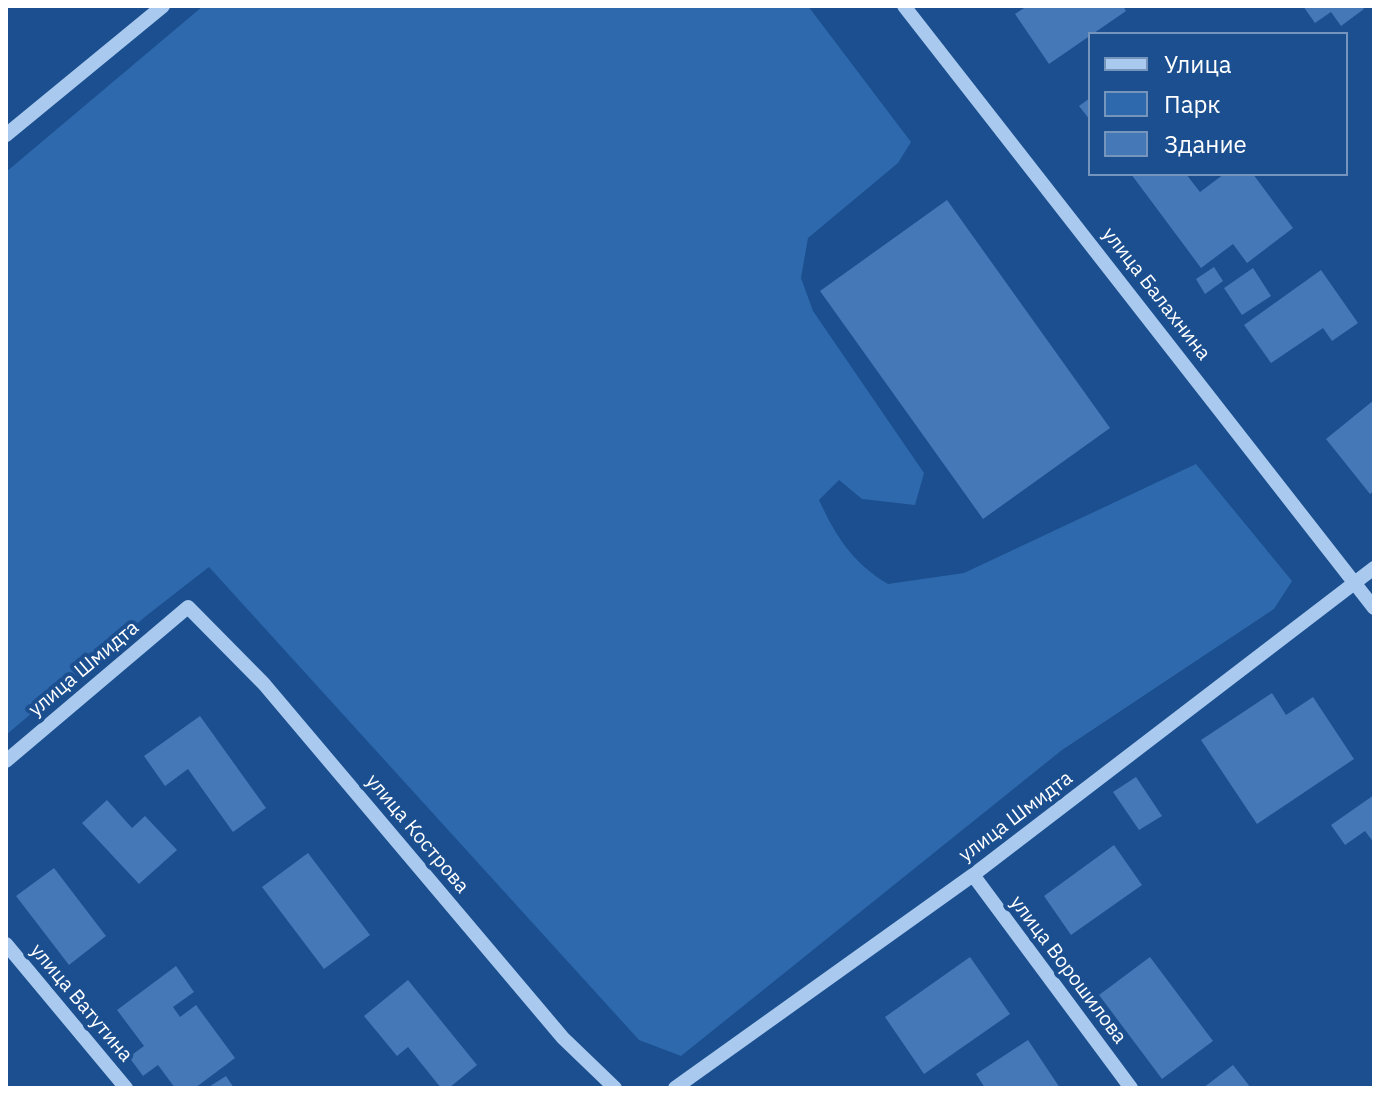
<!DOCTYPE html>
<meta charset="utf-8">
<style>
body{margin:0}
#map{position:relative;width:1380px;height:1094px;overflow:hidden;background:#1b4f8f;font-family:"IBM Plex Sans",sans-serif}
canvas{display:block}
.frame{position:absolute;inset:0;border:8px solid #fff;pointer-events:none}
.legend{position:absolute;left:1088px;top:32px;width:260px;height:144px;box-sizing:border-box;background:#1b4f8f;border:2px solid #7695bc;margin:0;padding:10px 14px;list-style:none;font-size:24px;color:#fff}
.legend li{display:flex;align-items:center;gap:16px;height:40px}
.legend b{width:40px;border:2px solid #7695bc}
</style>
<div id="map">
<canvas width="1380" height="1094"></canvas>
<div class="frame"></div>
<ul class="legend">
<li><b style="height:10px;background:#a9c9ee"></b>Улица</li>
<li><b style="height:22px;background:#2e69ad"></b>Парк</li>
<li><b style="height:22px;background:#4478b7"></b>Здание</li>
</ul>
</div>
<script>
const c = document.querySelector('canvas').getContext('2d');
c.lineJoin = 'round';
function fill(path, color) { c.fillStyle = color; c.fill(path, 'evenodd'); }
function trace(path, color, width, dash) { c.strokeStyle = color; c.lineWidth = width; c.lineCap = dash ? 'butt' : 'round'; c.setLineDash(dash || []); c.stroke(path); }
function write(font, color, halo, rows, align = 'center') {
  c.font = font + ' "IBM Plex Sans",sans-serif'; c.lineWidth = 8; c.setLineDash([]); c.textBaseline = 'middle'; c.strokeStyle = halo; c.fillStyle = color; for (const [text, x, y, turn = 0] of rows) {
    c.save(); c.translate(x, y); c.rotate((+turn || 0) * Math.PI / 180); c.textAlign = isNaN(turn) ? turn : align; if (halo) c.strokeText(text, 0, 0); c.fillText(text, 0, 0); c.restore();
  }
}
const green = new Path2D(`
 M 203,6 L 808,6 L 911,142 L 898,163 L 808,238 L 801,278 L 813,311 L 924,473 L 915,505 L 862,499 L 839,480 L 819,500 C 836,537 853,563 888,584 L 964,573 L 1196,464 L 1292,581 L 1274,609 L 1062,750 L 681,1056 L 639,1040 L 209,567 L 146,616 L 6,735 L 6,172 Z`);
const building = new Path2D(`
 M 1027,6 L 1123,6 L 1126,11 L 1049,64 L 1015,14 Z
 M 1303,6 L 1362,6 L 1364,9 L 1341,26 L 1331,12 L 1315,23 Z
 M 1090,98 L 1090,120 L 1079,106 Z
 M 1131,174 L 1186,174 L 1200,192 L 1224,174 L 1253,174 L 1293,228 L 1247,263 L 1233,244 L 1201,268 Z
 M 947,200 L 1110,428 L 983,519 L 820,291 Z
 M 1214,267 L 1223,281 L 1205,294 L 1196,279 Z
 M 1253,268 L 1271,296 L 1242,315 L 1224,288 Z
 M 1321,270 L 1358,323 L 1332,341 L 1323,328 L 1271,363 L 1244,325 Z
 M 1374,400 L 1374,491 L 1370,494 L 1326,439 Z
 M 1272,693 L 1286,715 L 1313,697 L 1354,759 L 1257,824 L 1201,740 Z
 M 200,716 L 266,808 L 233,832 L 188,769 L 165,786 L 144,756 Z
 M 1136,777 L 1162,816 L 1139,830 L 1113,792 Z
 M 1374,795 L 1374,843 L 1365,831 L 1345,845 L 1331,825 Z
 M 107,800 L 132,828 L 145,816 L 177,850 L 139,884 L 82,823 Z
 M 1114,845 L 1142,885 L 1071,935 L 1044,896 Z
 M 308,853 L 370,935 L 324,969 L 262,887 Z
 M 54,868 L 106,936 L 69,965 L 16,896 Z
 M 970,957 L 1010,1014 L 924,1074 L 885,1017 Z
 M 1150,957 L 1213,1041 L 1162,1079 L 1099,995 Z
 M 176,966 L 194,992 L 173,1007 L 180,1017 L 196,1005 L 235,1058 L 195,1088 L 175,1088 L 158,1065 L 143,1076 L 129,1057 L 144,1046 L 117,1010 Z
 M 408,980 L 477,1065 L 449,1088 L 441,1088 L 408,1047 L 397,1056 L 364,1016 Z
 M 1028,1040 L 1060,1088 L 985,1088 L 976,1074 Z
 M 1233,1065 L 1251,1088 L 1203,1088 Z
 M 226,1076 L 234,1088 L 207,1088 Z`);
const minor = new Path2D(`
 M 904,6 L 1374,608
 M 6,135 L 163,6
 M 6,761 L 188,607 L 264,684 L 563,1038 L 615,1088
 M 973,875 L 1131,1088
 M 6,944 L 126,1088
 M 675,1088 L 973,875 L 1374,568`);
const streetNames = [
 ["улица Балахнина",1156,294,52],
 ["улица Шмидта",84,669,-40],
 ["улица Шмидта",1016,817,-37],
 ["улица Кострова",417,834,50],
 ["улица Ворошилова",1068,970,53],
 ["улица Ватутина",81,1003,50]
];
fill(green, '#2e69ad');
fill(building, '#4478b7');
trace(minor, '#a9c9ee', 14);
write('20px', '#fff', '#1b4f8f', streetNames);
</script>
